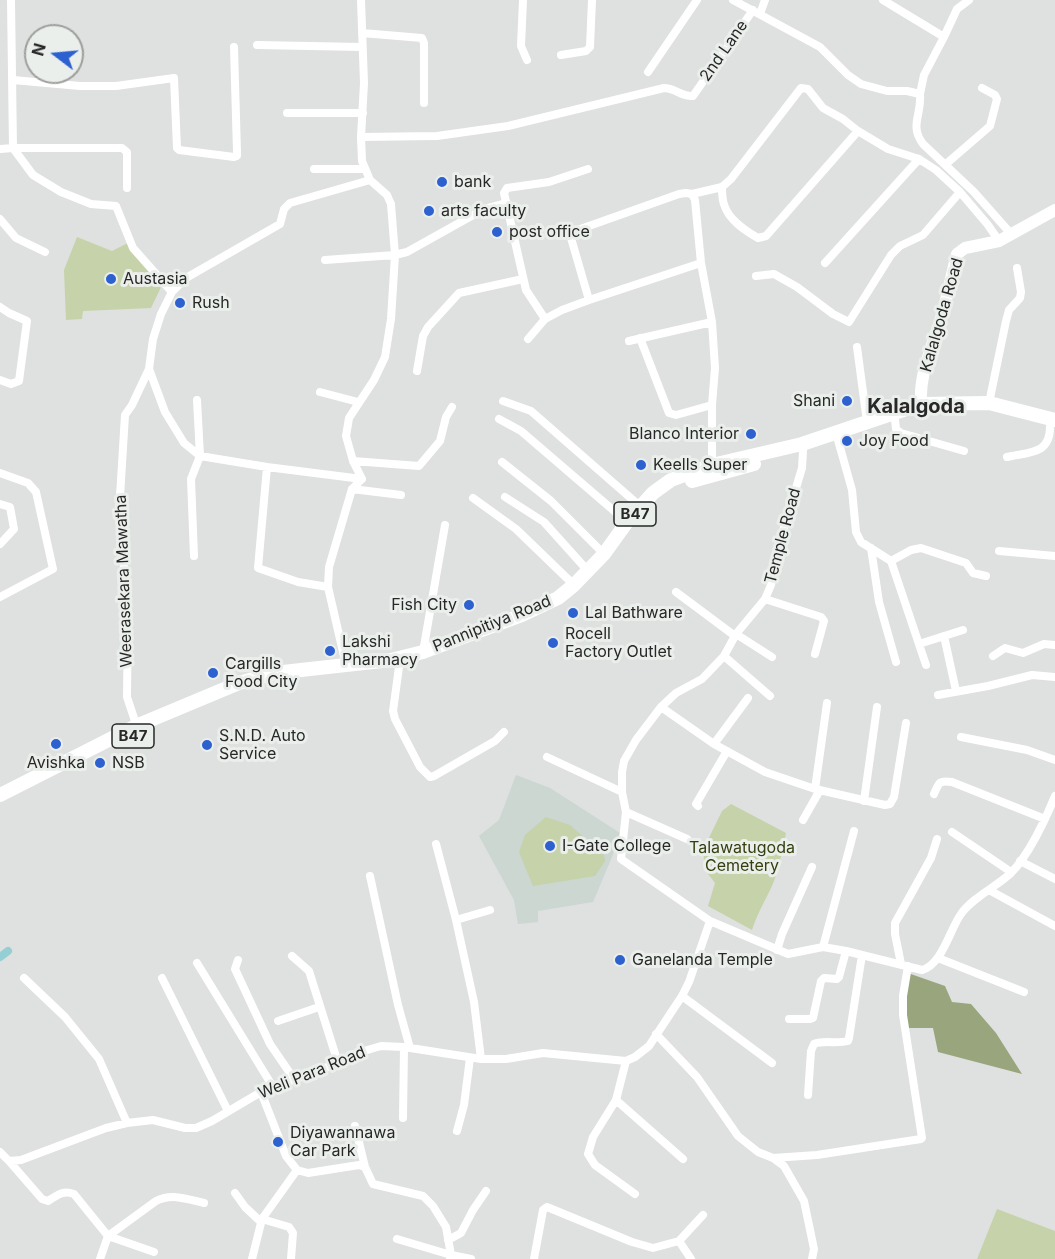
<!DOCTYPE html>
<style>
body{margin:0}
#map{position:relative;width:1055px;height:1259px;overflow:hidden;background:#dee1df;font-family:Inter,sans-serif}
canvas{display:block}
.north{position:absolute;left:24px;top:24px;width:60px;height:60px;box-sizing:border-box;background:#ebefec;border:2px solid #9d9f9d;border-radius:50%;rotate:286deg;font-size:16px;font-weight:700;line-height:24px;text-align:center;color:#272827}
.north::after{content:'';display:block;margin:auto;width:21px;height:27px;background:#2c61cf;clip-path:polygon(50% 0,100% 100%,50% 72%,0 100%)}
</style>
<div id="map">
<canvas width="1055" height="1259"></canvas>
<div class="north">N</div>
</div>
<script>
const c = document.querySelector('canvas').getContext('2d');
c.lineJoin = 'round';
function fill(path, color) { c.fillStyle = color; c.fill(path, 'evenodd'); }
function trace(path, color, width, dash) { c.strokeStyle = color; c.lineWidth = width; c.lineCap = dash ? 'butt' : 'round'; c.setLineDash(dash || []); c.stroke(path); }
function write(font, color, halo, rows, align = 'center') {
  c.font = font + ' Inter,sans-serif'; c.lineWidth = 6; c.setLineDash([]); c.textBaseline = 'middle'; c.strokeStyle = halo; c.fillStyle = color; for (const [text, x, y, turn = 0] of rows) {
    c.save(); c.translate(x, y); c.rotate((+turn || 0) * Math.PI / 180); c.textAlign = isNaN(turn) ? turn : align; if (halo) c.strokeText(text, 0, 0); c.fillText(text, 0, 0); c.restore();
  }
}
const built = new Path2D(`
 M 516,775 L 550,788 L 620,833 L 612,857 L 593,902 L 538,911 L 538,922 L 518,924 L 514,900 L 479,836 L 499,820 Z`);
const green = new Path2D(`
 M 77,237 L 112,251 L 128,243 L 163,283 L 151,308 L 83,311 L 82,319 L 66,320 L 64,270 Z
 M 731,804 L 786,833 C 782,851 779,870 772,886 C 765,901 757,914 752,930 L 708,906 L 715,883 L 705,870 L 703,850 L 722,811 Z
 M 546,817 L 570,825 L 604,855 L 605,861 L 595,876 L 533,886 L 519,852 L 525,835 Z
 M 997,1209 L 1055,1231 L 1055,1259 L 977,1259 Z`);
const forest = new Path2D(`
 M 905,972 L 945,986 L 952,1002 L 971,1004 L 996,1033 L 1022,1074 L 938,1052 L 933,1028 L 904,1028 Z`);
const canal = new Path2D(`
 M 0,957 L 8,951`);
const street = new Path2D(`
 M 11,0 L 13,148 L 33,175 L 61,192 L 91,204 L 116,206 L 133,248 L 172,292
 M 523,0 L 521,46 L 527,60
 M 733,0 L 820,47 L 848,75 L 861,84 L 887,91 L 907,91 L 920,94 C 922,115 909,125 923,144 L 974,192 L 1012,235
 M 883,0 L 944,37
 M 760,14 L 765,0
 M 362,33 L 422,38 L 424,43 L 424,103
 M 257,45 L 362,47
 M 561,55 L 586,51 L 590,47 L 592,0
 M 648,72 L 697,0
 M 13,80 L 80,86 L 116,86 L 174,78 L 177,148 L 179,150 L 234,157 L 237,156 L 237,152 L 234,47
 M 920,94 L 924,75 L 944,37 L 957,9 L 969,0
 M 287,113 L 363,113
 M 361,137 L 437,136 L 508,126 L 664,88 C 675,88 682,97 693,96 L 753,10
 M 0,149 L 13,148 L 122,148 L 127,152 L 127,188
 M 946,164 L 990,126 L 997,99 L 995,95 L 982,88
 M 314,169 L 365,169
 M 722,187 C 722,193 722,201 725,207 C 730,221 746,231 758,238 L 766,236 L 858,131
 M 692,194 L 722,187 L 731,179 L 801,88 L 808,89 L 823,108 L 843,119 L 858,131 L 888,149 L 919,159 L 936,170 L 960,192 L 988,225 L 999,241
 M 0,219 L 16,238 L 45,252
 M 325,260 L 395,255 L 407,252 L 484,209 L 506,203
 M 701,263 L 589,300 L 571,238 L 572,232 L 679,194 L 686,193 L 692,194 L 695,200 L 701,263 L 712,322 L 715,368 L 712,405 L 712,465
 M 825,263 L 919,159
 M 756,276 L 774,274 L 797,287 L 833,314 L 849,322 L 891,255 L 900,246 L 923,235 L 960,192
 M 0,307 L 9,313 L 27,321 L 19,381 L 11,384 L 0,380
 M 545,319 L 526,290 L 504,193 L 507,188 L 549,182 L 588,169
 M 640,338 L 669,413 L 676,415 L 712,405
 M 528,339 L 545,319 L 562,310 L 589,300
 M 629,341 L 712,322
 M 857,347 L 867,422
 M 149,369 L 165,412 L 184,443 L 200,456 L 267,467 L 362,479
 M 417,371 L 423,336 L 428,327 L 459,293 L 523,279
 M 320,392 L 358,402
 M 503,401 L 531,411 L 641,507
 M 989,403 L 1006,321 L 1009,310 L 1020,298 L 1021,292 L 1017,268
 M 499,419 L 521,431 L 627,522
 M 895,420 L 896,429 L 901,433 L 964,451
 M 836,433 L 852,490 L 856,532 L 861,542 L 891,561
 M 1007,457 C 1028,452 1050,455 1050,427
 M 353,461 L 419,466 L 440,441 L 446,417 L 452,407
 M 502,462 L 551,501 L 604,554
 M 267,467 L 258,568 L 298,582 L 328,587
 M 0,473 L 28,483 L 36,492 L 53,569 L 0,597
 M 352,489 L 401,495
 M 505,497 L 544,522 L 588,571
 M 473,498 L 516,529 L 574,585
 M 0,504 L 10,507 L 14,529 L 0,544
 M 871,548 L 879,602 L 896,662
 M 999,551 L 1055,556
 M 194,556 L 191,479 L 200,456 L 197,400
 M 891,561 L 926,665
 M 891,561 L 911,550 L 921,548 L 966,563 L 973,573 L 986,576
 M 676,592 L 735,636
 M 765,599 L 821,617 L 824,621 L 815,654
 M 736,634 L 772,657
 M 944,636 L 956,691
 M 919,644 L 963,630
 M 423,652 L 445,525
 M 724,656 L 770,696
 M 993,656 L 1005,648 L 1023,653 L 1044,644 L 1055,645
 M 346,665 L 328,587 L 329,567 L 352,489 L 362,479 L 353,461 L 346,436 L 349,418 L 374,380 L 385,357 L 391,319 L 395,255 L 391,204 L 387,195 L 370,180 L 362,161 L 361,137 L 364,83 L 361,0
 M 399,667 L 393,711 L 395,719 L 420,767 L 430,777 L 434,776 L 495,741 L 504,732
 M 938,695 L 988,686 L 1032,675 L 1055,677
 M 661,707 L 714,744 L 765,772 L 815,789 L 885,805 L 890,804 L 894,797 L 906,723
 M 139,733 L 127,697 L 128,611 L 119,513 L 125,415 L 132,405 L 149,369 L 153,339 L 161,314 L 172,292 L 186,278 L 280,224 L 284,209 L 290,203 L 370,180
 M 961,737 L 1027,750 L 1055,760
 M 714,744 L 748,698
 M 547,757 L 622,792
 M 815,789 L 827,703
 M 934,794 C 939,783 938,780 952,782 L 1045,819
 M 864,801 L 877,707
 M 698,806 L 696,804 L 727,751
 M 626,812 L 687,839
 M 803,820 L 820,790
 M 952,832 L 1011,872
 M 436,844 L 456,920 L 474,1002 L 481,1059
 M 1020,861 L 1055,879
 M 370,876 L 398,1005 L 410,1048
 M 989,890 L 1055,926
 M 456,920 L 490,910
 M 710,921 L 621,859 L 626,812 L 622,792 L 622,772 L 624,761 L 636,740 L 661,707 L 676,693 L 702,679 L 724,656 L 736,634 L 765,599 L 771,585 L 783,531 L 802,468 L 803,451 L 802,444
 M 823,947 L 854,831
 M 777,950 L 782,934 L 812,867
 M 292,956 L 309,971 L 338,1063
 M 938,958 L 1024,992
 M 238,960 L 235,969 L 270,1044 L 294,1079
 M 197,963 L 273,1087
 M 901,964 L 895,934 L 895,923 L 931,858 L 937,839
 M 24,978 L 65,1017 L 99,1059 L 127,1123
 M 162,978 L 228,1111
 M 682,996 L 772,1063
 M 789,1019 L 810,1019 L 813,1018 L 821,981 L 824,978 L 837,979 L 839,977 L 846,951
 M 278,1021 L 319,1007
 M 656,1034 L 697,1077 L 738,1136 L 758,1152 L 773,1158 L 784,1166 L 804,1201 L 814,1249 L 812,1259
 M 626,1061 L 616,1100 L 593,1137 L 588,1154 L 595,1165 L 635,1194
 M 261,1092 L 286,1156 L 297,1170 L 308,1173 L 359,1165 L 365,1167 L 373,1184 L 423,1196 L 433,1206 L 446,1227 L 451,1255 L 471,1259
 M 808,1095 L 811,1051 L 814,1044 C 823,1040 837,1044 848,1041 L 849,1038 L 862,955
 M 616,1100 L 683,1159
 M 403,1118 L 404,1047
 M 355,1126 L 365,1167
 M 457,1131 L 464,1105 L 470,1058
 M 0,1152 L 9,1161 L 21,1160 L 106,1128 L 127,1123 L 153,1120 L 185,1128 L 196,1128 L 212,1121 L 261,1092 L 338,1063 L 364,1051 L 381,1046 L 404,1047 L 481,1059 L 506,1059 L 543,1053 L 626,1061 L 635,1057 L 649,1046 L 682,996 L 689,982 L 710,921 L 788,954 L 823,947 L 846,951 L 922,970 C 942,965 950,929 961,914 C 972,898 996,887 1011,873 C 1028,856 1046,819 1055,796
 M 773,1158 L 817,1155 L 921,1139 L 922,1138 L 903,1015 L 903,996 L 908,966
 M 9,1161 L 42,1199 L 48,1201 C 58,1195 63,1190 74,1194 L 108,1236 L 154,1252
 M 235,1193 L 245,1207 L 261,1222
 M 262,1219 L 289,1227 L 293,1233 L 291,1259
 M 397,1239 L 451,1255 L 450,1259
 M 448,1240 L 461,1233 L 473,1210 L 486,1191
 M 679,1241 L 691,1259
 M 100,1259 L 108,1236 L 156,1201 C 172,1193 187,1199 204,1203
 M 252,1259 L 262,1219 L 297,1170
 M 534,1259 L 543,1210 L 547,1207 L 632,1242 L 653,1248 L 679,1241 L 703,1215`);
const secondary = new Path2D(`
 M 922,411 C 916,378 934,343 943,312 C 948,293 952,273 957,254 L 965,248 L 999,241 L 1055,210`);
const primary = new Path2D(`
 M 692,481 L 754,464
 M 0,795 L 136,726 L 239,683 L 274,673 L 391,660 L 423,652 L 522,615 L 558,598 L 574,585 L 604,554 L 627,522 L 653,493 L 671,480 L 712,465 L 802,444 L 921,404 L 989,403 L 1055,420`);
const markers = [
 [442,182,6,"#2c61cf"],
 [429,211,6,"#2c61cf"],
 [497,232,6,"#2c61cf"],
 [111,279,6,"#2c61cf"],
 [180,303,6,"#2c61cf"],
 [847,401,6,"#2c61cf"],
 [751,434,6,"#2c61cf"],
 [847,441,6,"#2c61cf"],
 [641,465,6,"#2c61cf"],
 [469,605,6,"#2c61cf"],
 [573,613,6,"#2c61cf"],
 [553,643,6,"#2c61cf"],
 [330,651,6,"#2c61cf"],
 [213,673,6,"#2c61cf"],
 [56,744,6,"#2c61cf"],
 [207,745,6,"#2c61cf"],
 [100,763,6,"#2c61cf"],
 [550,846,6,"#2c61cf"],
 [620,960,6,"#2c61cf"],
 [278,1142,6,"#2c61cf"]
];
const shields = [
 [635,514,42],
 [133,736,42]
];
const shieldNames = [
 ["B47",635,514],
 ["B47",133,736]
];
const streetNames = [
 ["2nd Lane",724,51,-55],
 ["Kalalgoda Road",942,315,-74],
 ["Temple Road",783,536,-75],
 ["Weerasekara Mawatha",124,581,-92],
 ["Pannipitiya Road",492,624,-22],
 ["Weli Para Road",312,1073,-22]
];
const poiNames = [
 ["bank",454,182],
 ["arts faculty",441,211],
 ["post office",509,232],
 ["Austasia",123,279],
 ["Rush",192,303],
 ["Shani",835,401,"right"],
 ["Blanco Interior",739,434,"right"],
 ["Joy Food",859,441],
 ["Keells Super",653,465],
 ["Fish City",457,605,"right"],
 ["Lal Bathware",585,613],
 ["Rocell",565,634],
 ["Factory Outlet",565,652],
 ["Lakshi",342,642],
 ["Pharmacy",342,660],
 ["Cargills",225,664],
 ["Food City",225,682],
 ["S.N.D. Auto",219,736],
 ["Service",219,754],
 ["Avishka",56,763,"center"],
 ["NSB",112,763],
 ["I-Gate College",562,846],
 ["Ganelanda Temple",632,960],
 ["Diyawannawa",290,1133],
 ["Car Park",290,1151]
];
const parkNames = [
 ["Talawatugoda",742,848],
 ["Cemetery",742,866]
];
const quarterNames = [
 ["Kalalgoda",916,407]
];
fill(built, '#cbd7d0');
fill(green, '#c6d2a9');
fill(forest, '#99a57c');
trace(canal, '#95cfd3', 8);
trace(street, '#fff', 8);
trace(secondary, '#fff', 12);
trace(primary, '#fff', 14);
for (const [x, y, r, color] of markers) { const dot = new Path2D(); dot.arc(x, y, r, 0, 2 * Math.PI); c.fillStyle = color; c.fill(dot); trace(dot, '#ebefec', 2); }
for (const [x, y, w] of shields) { const box = new Path2D(); box.roundRect(x - w / 2, y - 12, w, 24, 4.5); c.fillStyle = '#ebefec'; c.fill(box); trace(box, '#272827', 1.5); }
write('bold 15px', '#272827', null, shieldNames);
write('16px', '#272827', '#ebefec', streetNames);
write('16px', '#272827', '#ebefec', poiNames, 'left');
write('16px', '#343e0e', '#ebefec', parkNames);
write('bold 20px', '#272827', '#ebefec', quarterNames);
</script>
